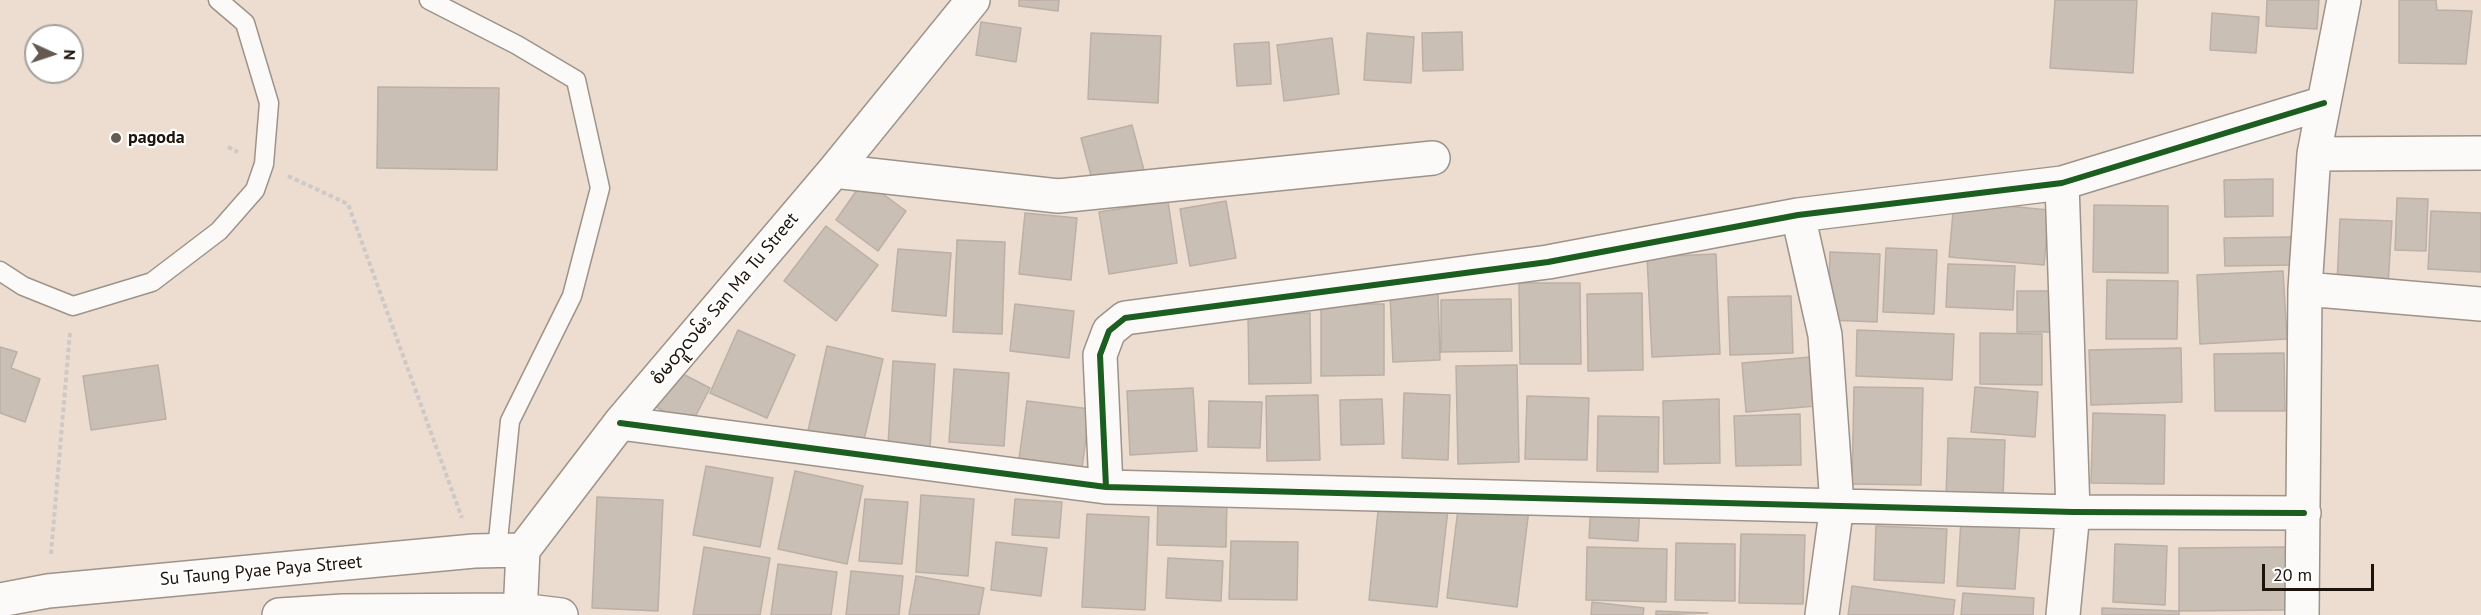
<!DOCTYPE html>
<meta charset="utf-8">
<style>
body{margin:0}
#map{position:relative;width:2481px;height:615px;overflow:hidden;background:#ecddd0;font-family:"PT Sans",sans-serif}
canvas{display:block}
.north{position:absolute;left:24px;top:24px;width:60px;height:60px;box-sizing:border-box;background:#fff;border:2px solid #a5a19d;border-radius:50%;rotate:93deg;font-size:16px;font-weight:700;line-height:24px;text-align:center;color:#1d130b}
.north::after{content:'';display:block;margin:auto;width:21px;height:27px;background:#655a50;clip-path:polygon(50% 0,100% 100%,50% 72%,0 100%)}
.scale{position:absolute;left:2262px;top:564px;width:112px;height:27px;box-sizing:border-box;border:3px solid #1d130b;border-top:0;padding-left:8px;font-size:18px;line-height:21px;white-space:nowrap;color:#1d130b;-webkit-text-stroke:4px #fff;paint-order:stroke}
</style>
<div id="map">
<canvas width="2481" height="615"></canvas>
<div class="north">N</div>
<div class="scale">20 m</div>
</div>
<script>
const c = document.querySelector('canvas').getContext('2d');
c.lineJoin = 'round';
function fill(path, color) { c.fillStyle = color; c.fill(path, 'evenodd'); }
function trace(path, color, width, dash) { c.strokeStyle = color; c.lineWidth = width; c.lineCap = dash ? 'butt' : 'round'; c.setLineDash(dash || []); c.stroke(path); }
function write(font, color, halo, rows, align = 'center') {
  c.font = font + ' "PT Sans","Noto Sans Myanmar",sans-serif'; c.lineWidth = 4.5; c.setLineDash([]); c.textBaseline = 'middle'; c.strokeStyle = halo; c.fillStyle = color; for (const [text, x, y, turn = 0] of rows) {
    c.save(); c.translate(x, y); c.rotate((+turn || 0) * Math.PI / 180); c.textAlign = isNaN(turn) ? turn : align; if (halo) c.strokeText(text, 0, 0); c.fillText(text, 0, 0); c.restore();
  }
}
const building = new Path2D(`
 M 1019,0 L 1059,0 L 1058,11 L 1019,6 Z
 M 2055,0 L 2137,0 L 2133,73 L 2050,68 Z
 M 2267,0 L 2319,0 L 2317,29 L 2266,26 Z
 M 2399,0 L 2436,0 L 2437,10 L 2472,11 L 2466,64 L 2399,63 Z
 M 2212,13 L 2259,17 L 2256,53 L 2210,50 Z
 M 981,22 L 1021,28 L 1016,62 L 976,55 Z
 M 1462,32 L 1463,70 L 1423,71 L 1422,33 Z
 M 1091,33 L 1161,36 L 1158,103 L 1088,99 Z
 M 1367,33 L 1414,37 L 1411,83 L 1364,80 Z
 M 1332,38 L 1339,94 L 1284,101 L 1277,45 Z
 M 1269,42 L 1271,84 L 1237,86 L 1234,44 Z
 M 378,87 L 499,88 L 497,170 L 377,168 Z
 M 1132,125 L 1145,174 L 1094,187 L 1081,138 Z
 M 2273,179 L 2273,216 L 2225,217 L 2224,180 Z
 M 864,180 L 906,211 L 878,251 L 836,220 Z
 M 2397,198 L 2428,199 L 2426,251 L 2395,250 Z
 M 1168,201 L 1177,263 L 1109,274 L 1099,212 Z
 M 1226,201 L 1236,258 L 1190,266 L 1180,209 Z
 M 1954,201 L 2049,210 L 2044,265 L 1949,257 Z
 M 2094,205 L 2168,206 L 2168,273 L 2093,272 Z
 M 2431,211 L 2481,213 L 2481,272 L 2428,269 Z
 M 1025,213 L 1077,218 L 1071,280 L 1019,274 Z
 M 2340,219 L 2392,221 L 2388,285 L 2337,283 Z
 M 826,226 L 878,265 L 836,321 L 784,281 Z
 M 2291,237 L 2291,265 L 2225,266 L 2224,238 Z
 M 957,240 L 1005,242 L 1002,334 L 953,332 Z
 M 1886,248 L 1937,250 L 1934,314 L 1883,312 Z
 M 898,249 L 951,253 L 946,316 L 892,311 Z
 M 1830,252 L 1880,254 L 1877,322 L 1828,320 Z
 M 1716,254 L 1720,354 L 1652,357 L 1647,257 Z
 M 1948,264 L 2015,266 L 2013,310 L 1946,307 Z
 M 2283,271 L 2287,339 L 2200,344 L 2197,275 Z
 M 2107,280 L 2178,281 L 2177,339 L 2106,339 Z
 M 1519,283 L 1580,283 L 1581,364 L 1520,364 Z
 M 2017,291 L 2057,291 L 2057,332 L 2017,332 Z
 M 1438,293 L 1440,360 L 1393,362 L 1390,295 Z
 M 1642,293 L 1643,370 L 1588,371 L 1587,294 Z
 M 1791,296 L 1793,353 L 1730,355 L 1728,297 Z
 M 1511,299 L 1512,351 L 1441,352 L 1441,300 Z
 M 1015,304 L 1074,311 L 1069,358 L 1010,351 Z
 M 1321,304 L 1384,304 L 1384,375 L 1321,376 Z
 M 1310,313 L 1311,383 L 1249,384 L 1248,315 Z
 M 738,330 L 795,355 L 767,418 L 710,393 Z
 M 1857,330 L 1954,334 L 1952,380 L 1856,376 Z
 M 1980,333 L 2042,334 L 2042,385 L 1980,384 Z
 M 827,346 L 883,359 L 863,444 L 808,431 Z
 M 0,347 L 17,352 L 11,368 L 40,379 L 25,422 L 0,413 Z
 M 2181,348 L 2182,402 L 2091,405 L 2089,350 Z
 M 2284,353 L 2285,411 L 2215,411 L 2214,354 Z
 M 1811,357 L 1816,406 L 1746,412 L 1742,363 Z
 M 893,361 L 935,364 L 930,448 L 888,445 Z
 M 158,365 L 166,419 L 91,430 L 83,376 Z
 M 1517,365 L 1519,462 L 1458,464 L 1456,366 Z
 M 673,369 L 710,388 L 691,425 L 654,406 Z
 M 954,369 L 1009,373 L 1004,446 L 949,442 Z
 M 1854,387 L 1923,388 L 1921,485 L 1852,484 Z
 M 1975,387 L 2038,392 L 2035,437 L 1971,432 Z
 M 1193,388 L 1197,451 L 1130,455 L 1127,391 Z
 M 1404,393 L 1450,395 L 1448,460 L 1402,458 Z
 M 1318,395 L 1320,460 L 1267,461 L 1266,396 Z
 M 1527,396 L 1589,398 L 1587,460 L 1525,459 Z
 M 1382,399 L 1384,444 L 1341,445 L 1340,400 Z
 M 1719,399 L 1720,463 L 1664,464 L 1663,401 Z
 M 1027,401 L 1090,409 L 1081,475 L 1018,466 Z
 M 1209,401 L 1262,402 L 1260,448 L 1208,447 Z
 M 2093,413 L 2165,415 L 2164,484 L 2091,483 Z
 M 1800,414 L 1801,465 L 1736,466 L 1734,416 Z
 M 1598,416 L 1659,417 L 1658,472 L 1597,471 Z
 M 1948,438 L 2005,440 L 2003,499 L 1946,497 Z
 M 706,466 L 773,478 L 760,547 L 693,535 Z
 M 795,471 L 863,486 L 847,564 L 778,549 Z
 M 921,495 L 974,499 L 968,576 L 916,572 Z
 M 1158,495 L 1227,496 L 1226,547 L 1157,545 Z
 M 597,497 L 663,500 L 658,611 L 592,608 Z
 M 865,499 L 908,502 L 902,564 L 859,561 Z
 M 1015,499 L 1062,502 L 1059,538 L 1012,535 Z
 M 1379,501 L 1448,509 L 1437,607 L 1369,600 Z
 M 1459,501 L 1529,509 L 1517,607 L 1447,598 Z
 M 1591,503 L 1640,505 L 1638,541 L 1589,538 Z
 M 1087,514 L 1149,517 L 1145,610 L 1082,607 Z
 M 1961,520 L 2020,523 L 2015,589 L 1957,586 Z
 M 1876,526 L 1947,529 L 1944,583 L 1874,580 Z
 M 1741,534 L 1805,535 L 1803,604 L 1739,603 Z
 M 1231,541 L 1298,542 L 1297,600 L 1229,599 Z
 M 996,542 L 1047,548 L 1041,596 L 991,590 Z
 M 1676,543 L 1735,544 L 1735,601 L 1675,600 Z
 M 2115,544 L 2167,546 L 2165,605 L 2113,602 Z
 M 704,547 L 770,558 L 760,615 L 693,615 Z
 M 1587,547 L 1667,549 L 1666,602 L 1586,600 Z
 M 2287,547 L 2287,610 L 2179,611 L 2179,548 Z
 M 1168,558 L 1223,561 L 1221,601 L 1166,598 Z
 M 778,564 L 837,572 L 831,615 L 771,615 Z
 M 851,571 L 903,576 L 899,615 L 846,615 Z
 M 916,576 L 984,588 L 979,615 L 909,615 Z
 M 1852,586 L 1955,600 L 1953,615 L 1848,615 Z
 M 1963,593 L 2034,598 L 2033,615 L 1961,615 Z
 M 1592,602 L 1644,608 L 1643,615 L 1591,615 Z
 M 2102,608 L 2179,611 L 2179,615 L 2102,615 Z
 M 1656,611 L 1708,613 L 1656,615 Z`);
const path = new Path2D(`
 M 228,147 L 238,152
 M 288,176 L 348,204 L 462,518
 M 51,554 L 70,332`);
const lane = new Path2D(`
 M 429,0 L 517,45 L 576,80 L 600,188 L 572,296 L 510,421 L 497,550
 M 0,271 L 23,286 L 73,306 L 152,282 L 219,231 L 255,190 L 264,164 L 269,103 L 245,23 L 218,0`);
const street = new Path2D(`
 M 2314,154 L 2481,153
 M 834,171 L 1058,196 L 1433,158
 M 2062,183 L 2073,512 L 2063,615
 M 1798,215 L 1825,335 L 1837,505 L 1822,615
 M 2305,289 L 2481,304
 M 620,423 L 1106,487 L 2073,512 L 2304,513
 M 1106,487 L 1100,355 L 1109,331 L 1125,318 L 1548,262 L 1798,215 L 2062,183 L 2324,103
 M 0,600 L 48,591 L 474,551 L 523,550
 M 279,615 L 343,611 L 520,610 L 561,615
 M 520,615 L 523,550 L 620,423 L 834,171 L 973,0
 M 2302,615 L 2305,289 L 2314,154 L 2344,0`);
const cycleway = new Path2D(`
 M 620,423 L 1106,487 L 2073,512 L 2304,513
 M 1106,487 L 1100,355 L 1109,331 L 1125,318 L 1548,262 L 1798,215 L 2062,183 L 2324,103`);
const markers = [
 [116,138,6,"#655a50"]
];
const poiNames = [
 ["pagoda",128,138]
];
const streetNames = [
 ["စံမတူလမ်း San Ma Tu Street",725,299,-50],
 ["Su Taung Pyae Paya Street",261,571,-5]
];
fill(building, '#cabfb5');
trace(building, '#bbafa6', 1.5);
trace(lane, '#9d9389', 21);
trace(street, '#9d9389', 36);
trace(path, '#cec9c6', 4, [4.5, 3]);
trace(lane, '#fcfaf8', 18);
trace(street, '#fcfaf8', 33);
trace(cycleway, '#1b5e20', 6);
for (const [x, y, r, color] of markers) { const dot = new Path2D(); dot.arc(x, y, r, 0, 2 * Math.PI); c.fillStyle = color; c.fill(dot); trace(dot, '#fff', 2); }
write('bold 18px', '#1d130b', '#fff', poiNames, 'left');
write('18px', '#1d130b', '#fff', streetNames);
</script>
